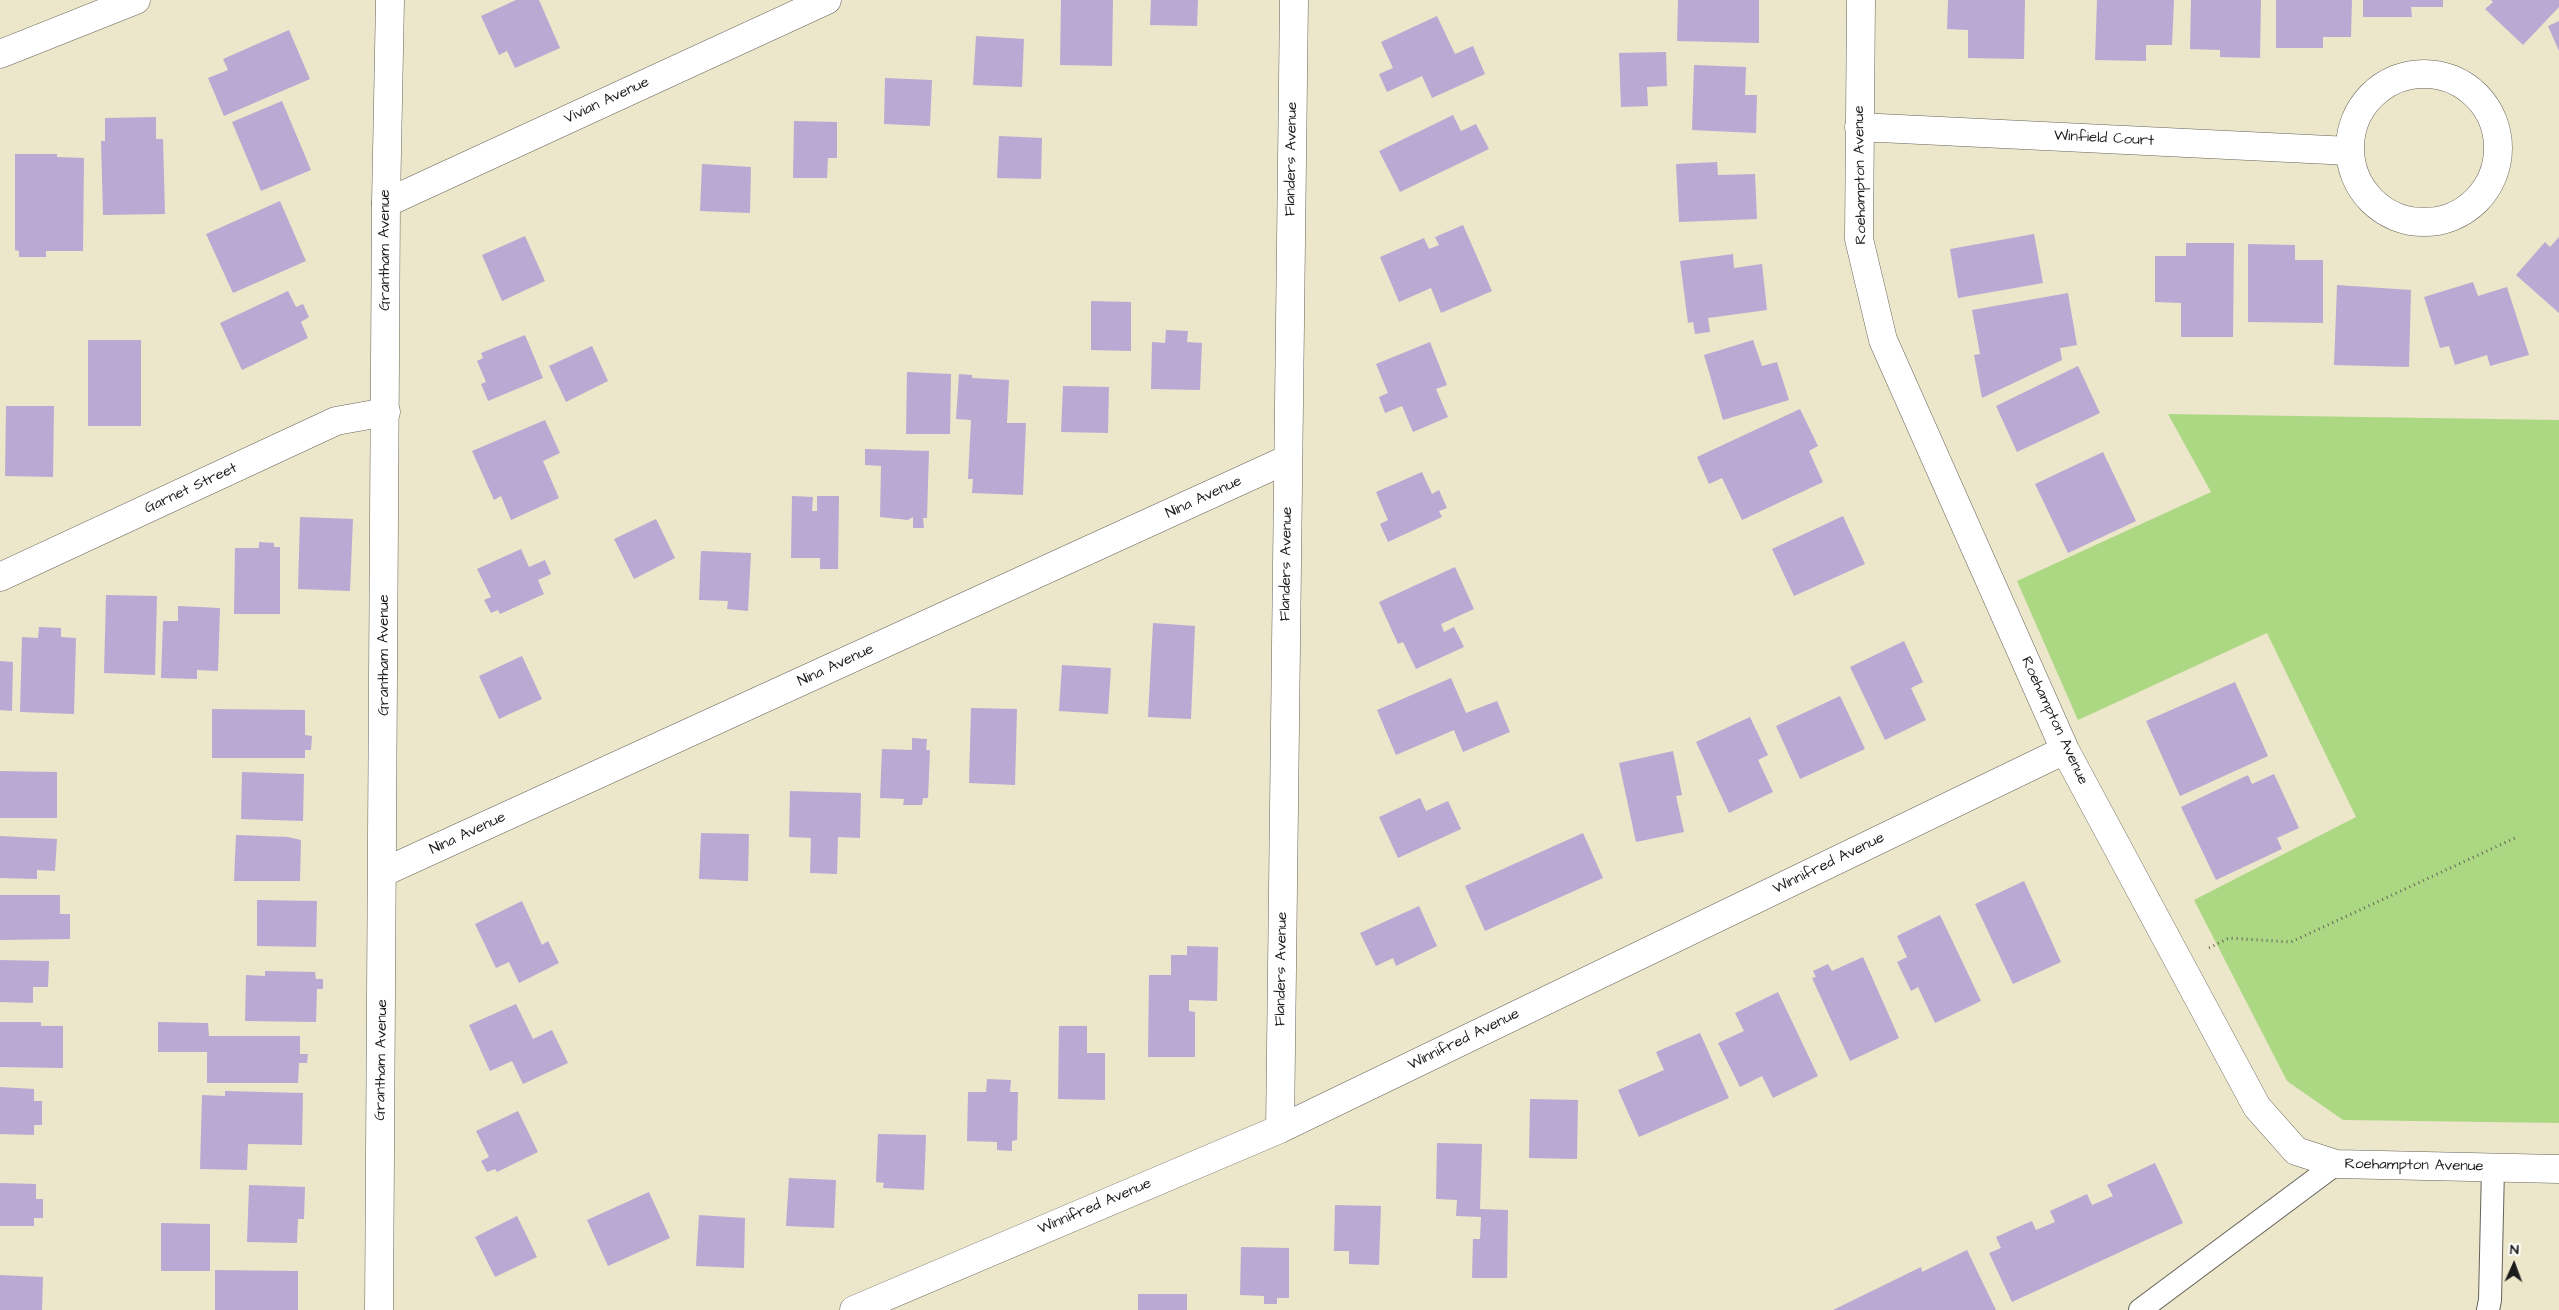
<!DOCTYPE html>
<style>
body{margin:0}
#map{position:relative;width:2559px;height:1310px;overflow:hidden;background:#ece6ca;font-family:"Architects Daughter",sans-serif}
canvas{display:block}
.north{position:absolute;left:2489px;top:1240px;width:50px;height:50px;-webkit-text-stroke:4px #fff;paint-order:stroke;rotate:2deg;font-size:14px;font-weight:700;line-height:20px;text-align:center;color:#1c1c1c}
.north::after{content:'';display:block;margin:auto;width:18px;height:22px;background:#1c1c1c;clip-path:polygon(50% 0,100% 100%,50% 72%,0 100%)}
</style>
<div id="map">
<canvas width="2559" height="1310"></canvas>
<div class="north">N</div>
</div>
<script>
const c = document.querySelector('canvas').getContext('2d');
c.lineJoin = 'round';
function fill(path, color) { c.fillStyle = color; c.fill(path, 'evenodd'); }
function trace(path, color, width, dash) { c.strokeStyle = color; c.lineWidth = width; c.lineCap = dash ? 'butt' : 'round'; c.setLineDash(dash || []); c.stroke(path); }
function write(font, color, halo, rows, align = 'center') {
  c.font = font + ' "Architects Daughter",sans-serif'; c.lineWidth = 5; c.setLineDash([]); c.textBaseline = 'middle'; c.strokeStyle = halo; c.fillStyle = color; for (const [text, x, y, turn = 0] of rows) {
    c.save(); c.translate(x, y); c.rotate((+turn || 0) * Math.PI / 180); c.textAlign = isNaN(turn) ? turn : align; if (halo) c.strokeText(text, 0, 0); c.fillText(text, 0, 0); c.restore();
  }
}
const green = new Path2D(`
 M 2168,414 L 2559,420 L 2559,1123 L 2343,1120 L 2287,1081 L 2194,900 L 2356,817 L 2267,633 L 2078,720 L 2017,581 L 2211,492 Z`);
const building = new Path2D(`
 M 516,0 L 539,0 L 560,48 L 515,68 L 507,51 L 499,55 L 481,16 Z
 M 1061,0 L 1113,0 L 1112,66 L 1060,65 Z
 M 1151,0 L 1198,0 L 1197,26 L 1150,25 Z
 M 1678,0 L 1759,0 L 1759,43 L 1677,41 Z
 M 1948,0 L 2025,0 L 2024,59 L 1968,58 L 1968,30 L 1947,29 Z
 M 2097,0 L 2174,0 L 2172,45 L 2146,45 L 2146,61 L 2095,60 Z
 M 2191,0 L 2261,0 L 2260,58 L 2220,57 L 2220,50 L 2190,49 Z
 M 2276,0 L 2352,0 L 2351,37 L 2323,37 L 2323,48 L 2276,48 Z
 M 2363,0 L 2443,0 L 2443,7 L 2411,7 L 2412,17 L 2363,17 Z
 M 2491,0 L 2559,0 L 2559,7 L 2523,45 L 2485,9 L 2493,2 Z
 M 1437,16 L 1455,54 L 1473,46 L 1485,74 L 1432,98 L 1422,76 L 1387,92 L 1379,74 L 1393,68 L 1381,42 Z
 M 2559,21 L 2559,51 L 2548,26 Z
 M 289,30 L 310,79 L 224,116 L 208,78 L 228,70 L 223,59 Z
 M 976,36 L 1024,39 L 1022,87 L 973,85 Z
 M 1666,52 L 1667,86 L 1647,87 L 1648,106 L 1621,107 L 1619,53 Z
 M 1694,65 L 1746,67 L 1745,95 L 1757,95 L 1756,133 L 1692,130 Z
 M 885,78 L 932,80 L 930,126 L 884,124 Z
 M 282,101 L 311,170 L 261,191 L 232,122 Z
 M 1453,115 L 1461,131 L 1476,124 L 1489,149 L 1400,192 L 1379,151 Z
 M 156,117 L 156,139 L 163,139 L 165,214 L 103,215 L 101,141 L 105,141 L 105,118 Z
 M 794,121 L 837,122 L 837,158 L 828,158 L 827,178 L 793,178 Z
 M 999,136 L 1042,138 L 1041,179 L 997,178 Z
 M 15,154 L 57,154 L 57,157 L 84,158 L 83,251 L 46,251 L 46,257 L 19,257 L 19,251 L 15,250 Z
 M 1717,162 L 1718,175 L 1755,174 L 1757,219 L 1679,222 L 1676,164 Z
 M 702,164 L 751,167 L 750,213 L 700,211 Z
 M 280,201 L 306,261 L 233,293 L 206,234 Z
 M 1463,225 L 1492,291 L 1441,313 L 1431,288 L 1399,302 L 1380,257 L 1424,238 L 1429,249 L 1439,245 L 1435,237 Z
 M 2034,234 L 2043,283 L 1958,298 L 1950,249 Z
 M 525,236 L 545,281 L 502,301 L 482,255 Z
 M 2559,237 L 2559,313 L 2516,275 L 2545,242 L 2550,247 Z
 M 2186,243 L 2234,243 L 2233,337 L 2181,337 L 2181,303 L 2155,302 L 2155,256 L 2186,256 Z
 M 2248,244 L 2295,245 L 2295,260 L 2323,260 L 2323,323 L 2248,322 Z
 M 1733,254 L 1734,268 L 1762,264 L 1767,310 L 1708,318 L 1710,332 L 1695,334 L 1693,322 L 1688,323 L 1680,261 Z
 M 2473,282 L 2478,296 L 2507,287 L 2529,355 L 2490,366 L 2487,355 L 2455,365 L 2449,346 L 2440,348 L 2424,297 Z
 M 2337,285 L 2411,290 L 2409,367 L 2334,365 Z
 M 288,291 L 296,307 L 303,304 L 309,317 L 301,322 L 308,338 L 242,370 L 220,323 Z
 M 2068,293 L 2077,345 L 2060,348 L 2062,360 L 1982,398 L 1974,355 L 1980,354 L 1972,310 Z
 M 1091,301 L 1131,302 L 1131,351 L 1091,350 Z
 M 1166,330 L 1188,331 L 1187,342 L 1202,343 L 1200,390 L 1151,389 L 1152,342 L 1165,343 Z
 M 525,335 L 543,378 L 488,401 L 481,384 L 486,382 L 477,361 L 483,358 L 481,353 Z
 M 88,340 L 141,340 L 141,426 L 88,426 Z
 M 1753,340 L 1762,366 L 1777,362 L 1789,400 L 1723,420 L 1704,355 Z
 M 1430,342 L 1447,385 L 1436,389 L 1448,417 L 1413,432 L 1402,406 L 1385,413 L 1379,397 L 1388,393 L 1376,364 Z
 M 592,346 L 608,381 L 566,402 L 549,366 Z
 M 2078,366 L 2100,413 L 2017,452 L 1996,406 Z
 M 907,372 L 951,374 L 950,434 L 906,434 Z
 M 959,374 L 972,375 L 972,378 L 1009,380 L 1007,423 L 1026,423 L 1023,495 L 972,493 L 973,479 L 968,479 L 971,420 L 956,419 Z
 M 1063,386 L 1109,387 L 1108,433 L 1061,432 Z
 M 6,406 L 54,406 L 53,477 L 5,476 Z
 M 1800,409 L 1818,446 L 1809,451 L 1823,482 L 1742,520 L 1722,478 L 1709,484 L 1697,457 Z
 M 545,420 L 560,453 L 543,461 L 559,498 L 511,520 L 501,496 L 494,500 L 472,451 Z
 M 865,449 L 929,451 L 927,518 L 923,518 L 924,528 L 913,528 L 913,517 L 908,520 L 880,517 L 881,466 L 865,465 Z
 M 2103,452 L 2136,521 L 2068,553 L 2035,484 Z
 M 1422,472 L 1432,494 L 1439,490 L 1447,508 L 1439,511 L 1442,517 L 1388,542 L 1380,524 L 1388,520 L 1376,492 Z
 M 792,496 L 813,497 L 812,511 L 817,511 L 817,496 L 839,496 L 838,569 L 820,569 L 820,558 L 791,558 Z
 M 1843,516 L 1865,564 L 1794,596 L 1772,549 Z
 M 300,517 L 353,519 L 350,591 L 298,589 Z
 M 656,519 L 675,558 L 634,579 L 614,539 Z
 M 259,542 L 274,543 L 274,547 L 280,547 L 280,614 L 234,614 L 235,548 L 259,548 Z
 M 521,549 L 529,567 L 545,560 L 551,574 L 538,580 L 544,594 L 500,614 L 498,610 L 491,613 L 484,600 L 491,597 L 477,569 Z
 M 701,551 L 751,553 L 748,611 L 727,609 L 728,601 L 699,600 Z
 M 1455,567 L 1474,609 L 1441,624 L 1444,632 L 1454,627 L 1464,647 L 1416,669 L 1403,642 L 1398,644 L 1379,602 Z
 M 106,595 L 157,596 L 155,675 L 104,673 Z
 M 178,606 L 220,608 L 218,671 L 197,670 L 197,679 L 161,678 L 163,621 L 178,621 Z
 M 1153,623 L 1195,626 L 1191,719 L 1148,717 Z
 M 39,627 L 61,628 L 61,637 L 76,638 L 74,714 L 20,712 L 22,637 L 38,638 Z
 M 1904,641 L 1923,682 L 1911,688 L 1926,720 L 1885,740 L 1850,667 Z
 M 522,656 L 542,699 L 499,719 L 479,676 Z
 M 0,661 L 13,662 L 12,711 L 0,710 Z
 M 1062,665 L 1111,668 L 1108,714 L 1059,711 Z
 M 1451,678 L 1466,713 L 1497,701 L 1510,732 L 1463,752 L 1454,730 L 1396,755 L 1377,710 Z
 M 2235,682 L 2268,756 L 2180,796 L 2146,721 Z
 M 1840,696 L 1865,749 L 1800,779 L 1776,726 Z
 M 971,708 L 1017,709 L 1015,785 L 969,783 Z
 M 212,709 L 305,710 L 305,735 L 312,736 L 311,750 L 305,750 L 305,758 L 212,758 Z
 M 1750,717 L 1768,755 L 1758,760 L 1773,792 L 1729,813 L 1696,742 Z
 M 912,738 L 927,739 L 926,750 L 930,750 L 928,798 L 923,798 L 922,805 L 903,805 L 904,799 L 880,798 L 882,749 L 912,750 Z
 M 1673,751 L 1682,795 L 1676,796 L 1684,832 L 1636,842 L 1619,763 Z
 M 0,771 L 57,772 L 57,818 L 0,818 Z
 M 242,772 L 304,774 L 303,821 L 241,819 Z
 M 2274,774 L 2299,828 L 2277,838 L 2282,849 L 2216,880 L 2181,807 L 2248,775 L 2252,784 Z
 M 790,791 L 861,793 L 860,838 L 838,837 L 837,874 L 810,873 L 811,838 L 789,837 Z
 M 1420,798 L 1426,811 L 1448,801 L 1461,829 L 1398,858 L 1379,817 Z
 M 701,833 L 749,834 L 748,881 L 699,879 Z
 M 1583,833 L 1603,878 L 1485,931 L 1465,886 Z
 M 236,835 L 288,837 L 301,840 L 300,881 L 234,881 Z
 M 0,836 L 57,839 L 55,871 L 37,870 L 37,879 L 0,878 Z
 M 2024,881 L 2061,962 L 2013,984 L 1975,904 Z
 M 0,895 L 60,895 L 60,914 L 70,914 L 70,939 L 0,940 Z
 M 257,900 L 317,901 L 316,947 L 257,946 Z
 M 522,901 L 542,945 L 548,941 L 559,963 L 519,983 L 509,962 L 496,968 L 475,924 Z
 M 1419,906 L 1437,946 L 1396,966 L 1393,958 L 1376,966 L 1360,933 Z
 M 1940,915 L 1981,1001 L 1935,1023 L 1918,987 L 1911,991 L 1897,962 L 1907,957 L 1897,936 Z
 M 1187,946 L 1218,947 L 1217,1001 L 1189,1000 L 1189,1011 L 1195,1012 L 1195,1057 L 1148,1057 L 1149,975 L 1171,975 L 1171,955 L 1187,955 Z
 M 1863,957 L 1899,1038 L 1850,1061 L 1812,978 L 1816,977 L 1813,971 L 1828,964 L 1832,971 Z
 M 0,960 L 49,961 L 48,987 L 33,987 L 33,1003 L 0,1002 Z
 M 265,971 L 315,972 L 316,979 L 323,979 L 323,989 L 317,989 L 316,1022 L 245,1021 L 246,975 L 265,976 Z
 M 1778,992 L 1818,1076 L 1773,1098 L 1762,1076 L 1740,1087 L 1718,1043 L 1744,1031 L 1735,1013 Z
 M 516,1004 L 533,1039 L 552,1030 L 568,1063 L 523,1084 L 512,1061 L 490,1071 L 469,1025 Z
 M 0,1022 L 41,1022 L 41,1026 L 63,1026 L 63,1068 L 0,1067 Z
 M 158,1022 L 208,1023 L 209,1036 L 300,1036 L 300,1054 L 308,1054 L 307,1063 L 299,1063 L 298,1083 L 207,1083 L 207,1052 L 158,1052 Z
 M 1059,1026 L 1087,1026 L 1087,1053 L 1105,1053 L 1105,1100 L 1058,1099 Z
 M 1700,1033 L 1729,1098 L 1639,1137 L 1618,1090 L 1664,1070 L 1656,1052 Z
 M 987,1079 L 1011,1080 L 1010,1092 L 1018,1092 L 1017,1140 L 1012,1141 L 1012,1151 L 997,1150 L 997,1142 L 967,1141 L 968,1092 L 986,1092 Z
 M 0,1087 L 34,1089 L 34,1101 L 42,1101 L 42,1125 L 34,1125 L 34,1135 L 0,1134 Z
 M 225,1091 L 303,1093 L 302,1145 L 248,1144 L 247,1170 L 200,1169 L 202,1095 L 225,1096 Z
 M 1530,1099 L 1578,1100 L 1577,1159 L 1529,1158 Z
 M 518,1111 L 538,1152 L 497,1172 L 495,1169 L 487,1172 L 481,1161 L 489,1157 L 476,1131 Z
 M 878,1134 L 926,1135 L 924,1190 L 883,1188 L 884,1183 L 876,1182 Z
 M 1437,1143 L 1482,1144 L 1480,1209 L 1508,1210 L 1507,1278 L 1472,1278 L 1473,1239 L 1480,1239 L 1481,1217 L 1456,1216 L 1457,1200 L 1436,1199 Z
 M 2155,1163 L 2183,1223 L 2012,1302 L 1989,1253 L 2001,1248 L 1996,1237 L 2032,1221 L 2036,1230 L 2055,1222 L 2050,1211 L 2087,1194 L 2092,1205 L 2113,1196 L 2107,1185 Z
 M 789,1178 L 836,1180 L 834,1228 L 786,1226 Z
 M 0,1183 L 36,1184 L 36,1199 L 43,1199 L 43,1218 L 34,1218 L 34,1226 L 0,1226 Z
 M 249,1185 L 305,1187 L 304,1219 L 298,1219 L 297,1243 L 247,1242 Z
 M 649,1192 L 670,1238 L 608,1266 L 587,1220 Z
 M 1335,1205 L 1381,1206 L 1379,1265 L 1349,1264 L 1349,1251 L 1334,1251 Z
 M 699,1215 L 745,1218 L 744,1268 L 696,1266 Z
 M 517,1216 L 537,1257 L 495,1277 L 475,1237 Z
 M 161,1223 L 210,1224 L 210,1271 L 161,1271 Z
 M 1241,1247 L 1289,1248 L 1289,1298 L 1277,1298 L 1277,1304 L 1264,1304 L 1264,1296 L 1240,1295 Z
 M 1967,1250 L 1996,1310 L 1833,1310 L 1921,1267 L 1922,1272 Z
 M 215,1270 L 298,1271 L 298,1310 L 215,1310 Z
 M 0,1275 L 43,1277 L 42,1310 L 0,1310 Z
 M 1138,1294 L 1187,1294 L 1187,1310 L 1138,1310 Z`);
const path = new Path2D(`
 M 2209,948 L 2229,938 L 2291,942 L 2517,837`);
const lane = new Path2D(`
 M 2140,1310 L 2336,1164
 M 2488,1310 L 2490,1300 L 2493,1168`);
const street = new Path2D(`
 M 1861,0 L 1859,239 L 1883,340 L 2065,750 L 2257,1107 L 2296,1151 L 2336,1164 L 2559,1169
 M 0,54 L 136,0
 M2350 148a74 74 0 1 1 148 0a74 74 0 1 1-148 0Z
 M 1859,127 L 2350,151
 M 386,203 L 827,0
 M 0,577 L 336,421 L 386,412
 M 384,872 L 1288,459
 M 1280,1129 L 1294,0
 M 854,1310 L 1280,1129 L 2065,750`);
const secondary = new Path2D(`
 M 379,1310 L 386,203 L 390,0`);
const streetNames = [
 ["Vivian Avenue",607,101,-25],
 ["Winfield Court",2104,139,3],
 ["Flanders Avenue",1292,159,-89],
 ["Roehampton Avenue",1861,175,-91],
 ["Grantham Avenue",386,250,-90],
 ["Garnet Street",191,489,-25],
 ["Nina Avenue",1204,498,-25],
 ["Flanders Avenue",1287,564,-89],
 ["Grantham Avenue",385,655,-90],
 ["Nina Avenue",836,666,-25],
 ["Roehampton Avenue",2054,721,65],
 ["Nina Avenue",468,834,-25],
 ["Winnifred Avenue",1829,864,-26],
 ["Flanders Avenue",1282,969,-89],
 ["Winnifred Avenue",1464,1040,-26],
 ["Grantham Avenue",382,1060,-89],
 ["Roehampton Avenue",2414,1166,1],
 ["Winnifred Avenue",1095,1207,-23]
];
fill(green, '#acd884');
fill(building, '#baaad3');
trace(lane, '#656359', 24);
trace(street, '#656359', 29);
trace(secondary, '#656359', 29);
trace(path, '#656359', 3, [1, 4]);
trace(lane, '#fff', 22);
trace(street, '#fff', 28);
trace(secondary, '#fff', 28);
write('15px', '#1c1c1c', '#fff', streetNames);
</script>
